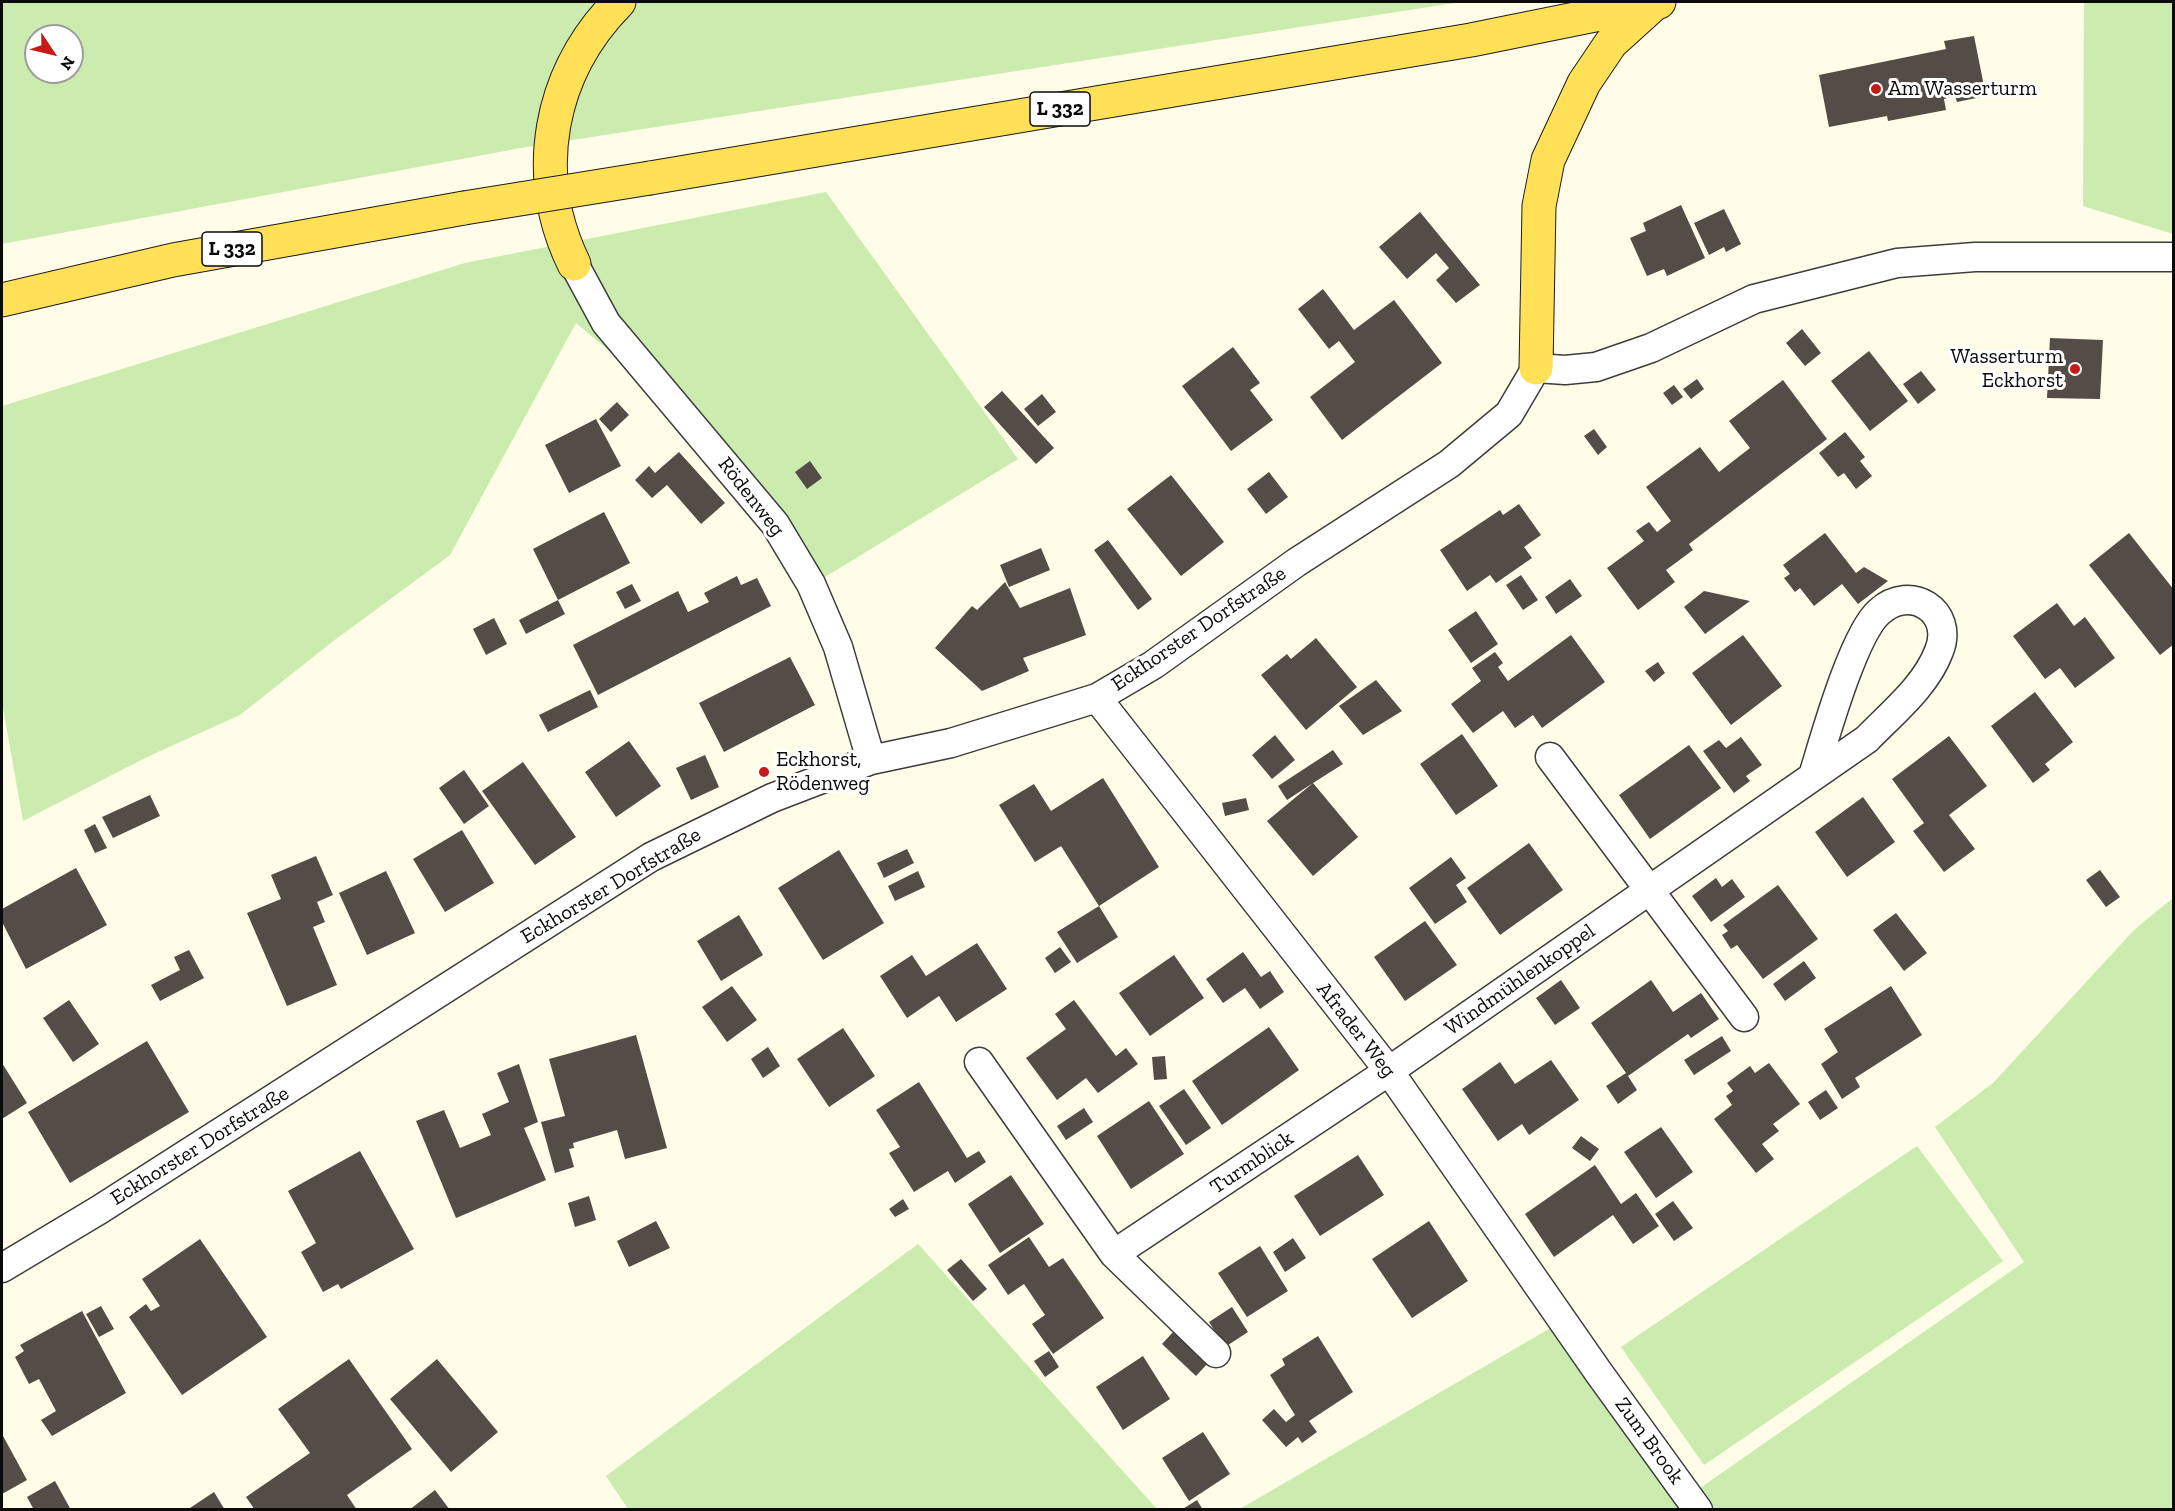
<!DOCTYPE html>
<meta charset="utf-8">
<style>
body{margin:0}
#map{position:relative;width:2175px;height:1511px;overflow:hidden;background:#fffce7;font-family:"Zilla Slab",serif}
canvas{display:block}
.frame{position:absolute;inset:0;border:3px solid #0a0a0a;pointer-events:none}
.north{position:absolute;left:24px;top:24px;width:60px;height:60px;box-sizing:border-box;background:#fff;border:2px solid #9d9d9d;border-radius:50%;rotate:125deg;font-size:16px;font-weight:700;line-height:24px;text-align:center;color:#0a0a0a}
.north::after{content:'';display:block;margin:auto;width:21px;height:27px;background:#c41a18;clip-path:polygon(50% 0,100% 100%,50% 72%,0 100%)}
</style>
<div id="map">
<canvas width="2175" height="1511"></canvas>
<div class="frame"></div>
<div class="north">N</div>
</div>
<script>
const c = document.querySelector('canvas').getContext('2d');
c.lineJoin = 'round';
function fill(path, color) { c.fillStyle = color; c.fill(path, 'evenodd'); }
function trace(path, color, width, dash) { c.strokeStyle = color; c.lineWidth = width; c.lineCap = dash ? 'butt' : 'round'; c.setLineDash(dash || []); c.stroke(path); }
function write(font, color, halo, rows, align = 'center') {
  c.font = font + ' "Zilla Slab",serif'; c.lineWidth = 6; c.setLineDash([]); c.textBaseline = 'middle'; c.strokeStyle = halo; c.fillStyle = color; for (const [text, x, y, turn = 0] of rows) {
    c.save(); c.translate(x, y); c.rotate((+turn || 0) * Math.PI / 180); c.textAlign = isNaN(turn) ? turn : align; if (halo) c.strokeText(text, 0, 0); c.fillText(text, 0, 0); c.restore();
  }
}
const green = new Path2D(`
 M 2,2 L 1461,2 L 521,148 L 2,244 ZM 36,36 L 72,36 L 72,72 L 36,72 Z
 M 2084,2 L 2173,2 L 2173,234 L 2083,206 Z
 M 826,192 L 1018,459 L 825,577 L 717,442 L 576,323 L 450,555 L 332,642 L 240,715 L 147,757 L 23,821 L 2,702 L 2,406 L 465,263 Z
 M 2173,898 L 2173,1509 L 1238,1510 L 1554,1326 L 1693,1493 L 2024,1262 L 1935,1127 L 1993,1083 L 2135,929 Z
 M 1917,1146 L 2003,1261 L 1704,1465 L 1621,1347 Z
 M 918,1244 L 1157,1509 L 628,1509 L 606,1476 Z`);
const building = new Path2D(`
 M 1974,36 L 1986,96 L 1957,102 L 1955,96 L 1944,99 L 1946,110 L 1888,121 L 1887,116 L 1829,127 L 1819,75 L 1946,49 L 1944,41 Z
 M 1681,205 L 1705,258 L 1667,276 L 1664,269 L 1647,276 L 1630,238 L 1646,231 L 1643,223 Z
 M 1724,209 L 1741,244 L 1726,252 L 1724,247 L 1709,255 L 1694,223 Z
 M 1420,212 L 1480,285 L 1456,303 L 1436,280 L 1449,268 L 1436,253 L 1407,279 L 1379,247 Z
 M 1323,289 L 1354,330 L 1394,300 L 1442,363 L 1342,440 L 1310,397 L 1355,362 L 1339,341 L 1329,349 L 1298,309 Z
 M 1802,329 L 1821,353 L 1805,366 L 1786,343 Z
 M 2050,338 L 2103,340 L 2100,399 L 2047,398 Z
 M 1233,347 L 1260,383 L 1250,390 L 1273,420 L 1231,451 L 1182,386 Z
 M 1869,351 L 1908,401 L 1870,431 L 1831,381 Z
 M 1921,371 L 1936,390 L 1918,404 L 1903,384 Z
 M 1697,379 L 1704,389 L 1691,399 L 1683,389 Z
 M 1783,380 L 1827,439 L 1689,544 L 1693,550 L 1666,570 L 1675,582 L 1638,610 L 1607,568 L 1644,541 L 1636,531 L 1649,522 L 1657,532 L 1671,521 L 1646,487 L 1700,447 L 1719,472 L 1750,448 L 1729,421 Z
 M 1674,385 L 1683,397 L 1672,405 L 1663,393 Z
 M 1002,391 L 1054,448 L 1036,464 L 984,407 Z
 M 1042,394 L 1056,412 L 1038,426 L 1024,409 Z
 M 617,402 L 629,415 L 611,432 L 599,419 Z
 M 596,419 L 621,466 L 569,493 L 545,445 Z
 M 1594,429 L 1607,447 L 1598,455 L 1584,436 Z
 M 1845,432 L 1865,457 L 1860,461 L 1872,476 L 1856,489 L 1844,473 L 1838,477 L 1819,453 Z
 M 679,452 L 725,503 L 701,524 L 667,485 L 652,498 L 635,480 L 649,466 L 655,473 Z
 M 810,461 L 822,478 L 807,489 L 795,472 Z
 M 1269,472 L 1288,497 L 1266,514 L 1247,489 Z
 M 1171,475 L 1224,542 L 1181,576 L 1127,509 Z
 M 1519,504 L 1541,535 L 1524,547 L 1532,558 L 1496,583 L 1490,575 L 1467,591 L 1440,550 L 1500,510 L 1503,515 Z
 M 604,512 L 630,563 L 558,600 L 565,614 L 526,634 L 519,620 L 558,600 L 533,549 Z
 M 1825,533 L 1856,573 L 1864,567 L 1888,581 L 1858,604 L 1842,584 L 1814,606 L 1800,588 L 1795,592 L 1784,578 L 1790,574 L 1783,565 Z
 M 2129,533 L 2174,590 L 2174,644 L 2160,655 L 2089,565 Z
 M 1108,540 L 1152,599 L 1138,610 L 1094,550 Z
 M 1041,548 L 1050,570 L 1009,587 L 1000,565 Z
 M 1521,575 L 1538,600 L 1523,610 L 1506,585 Z
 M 737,576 L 741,585 L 757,578 L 771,606 L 598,695 L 573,645 L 678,591 L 688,612 L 709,602 L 704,593 Z
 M 1570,579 L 1582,596 L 1556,614 L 1545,597 Z
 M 1005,582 L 1020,608 L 1070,588 L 1086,635 L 1023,658 L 1029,671 L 982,691 L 935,648 L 972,606 L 977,610 Z
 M 632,584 L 641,601 L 625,609 L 616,592 Z
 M 1704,591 L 1750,601 L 1705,634 L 1684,607 Z
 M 2057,603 L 2074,626 L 2085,617 L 2115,658 L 2075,688 L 2060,668 L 2045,679 L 2013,636 Z
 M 1476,611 L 1498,644 L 1471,663 L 1448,630 Z
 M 494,618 L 507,644 L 486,655 L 473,629 Z
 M 1571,635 L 1605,682 L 1542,728 L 1533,715 L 1515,728 L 1503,711 L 1473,733 L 1451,704 L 1481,681 L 1472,668 L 1495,652 L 1503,663 L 1498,667 L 1508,681 Z
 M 1743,635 L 1782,686 L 1731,725 L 1692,673 Z
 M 1316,638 L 1357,687 L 1306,730 L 1261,675 L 1287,654 L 1291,659 Z
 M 790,657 L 815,705 L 724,752 L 699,703 Z
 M 1658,662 L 1665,673 L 1654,682 L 1645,671 Z
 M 1376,680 L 1402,711 L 1363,735 L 1339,706 Z
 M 590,690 L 598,707 L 548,732 L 539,715 Z
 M 2035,692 L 2073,742 L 2045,764 L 2050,770 L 2033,783 L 1991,726 Z
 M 1462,734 L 1498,786 L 1456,815 L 1420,764 Z
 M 1275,735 L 1295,760 L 1272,779 L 1252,755 Z
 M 1949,736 L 1987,786 L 1949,815 L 1975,849 L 1944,872 L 1913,831 L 1924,823 L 1892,779 Z
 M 1741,737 L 1762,765 L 1746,776 L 1750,781 L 1734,793 L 1703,751 L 1719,740 L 1726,748 Z
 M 629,741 L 661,786 L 616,817 L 585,772 Z
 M 1689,745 L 1721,788 L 1650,839 L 1619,795 Z
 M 1333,750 L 1343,764 L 1313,783 L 1358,837 L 1313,876 L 1267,821 L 1313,783 L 1287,800 L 1278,786 Z
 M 705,755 L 719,787 L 691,800 L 676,768 Z
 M 523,762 L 576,837 L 535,865 L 482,791 Z
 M 464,770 L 489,806 L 464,824 L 439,788 Z
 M 1103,778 L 1159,867 L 1099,906 L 1061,846 L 1035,862 L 999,805 L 1034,784 L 1051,811 Z
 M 150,795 L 160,816 L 113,838 L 102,817 Z
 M 1863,797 L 1895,842 L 1847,877 L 1815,832 Z
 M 1246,798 L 1249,810 L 1225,816 L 1222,803 Z
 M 95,824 L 107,848 L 95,853 L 84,830 Z
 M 462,830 L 494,883 L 445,912 L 413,859 Z
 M 1529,843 L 1563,890 L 1500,935 L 1467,888 Z
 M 907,849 L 914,863 L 884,878 L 877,863 Z
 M 839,850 L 884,923 L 823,960 L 778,888 Z
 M 316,856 L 333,895 L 317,902 L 325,922 L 313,927 L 337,985 L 287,1006 L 247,913 L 281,899 L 271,875 Z
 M 1451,857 L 1466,878 L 1456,885 L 1467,902 L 1435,924 L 1409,888 Z
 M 76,868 L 107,925 L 26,969 L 2,922 L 2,909 Z
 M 2100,870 L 2120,897 L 2106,907 L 2086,880 Z
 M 386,871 L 415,933 L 367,955 L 339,893 Z
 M 918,871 L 925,887 L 895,901 L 888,886 Z
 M 1716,878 L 1722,887 L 1732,879 L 1745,897 L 1711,922 L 1692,896 Z
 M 1778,885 L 1818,939 L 1763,979 L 1737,945 L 1731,949 L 1722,935 L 1728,931 L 1723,925 Z
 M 1099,906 L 1118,937 L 1077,963 L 1057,932 Z
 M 1896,913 L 1927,953 L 1904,971 L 1873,930 Z
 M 739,915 L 763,955 L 721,981 L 697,941 Z
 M 1425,921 L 1457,965 L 1405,1001 L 1374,957 Z
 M 977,943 L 1007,989 L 956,1022 L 939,996 L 907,1018 L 880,976 L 912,955 L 926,976 Z
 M 1060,947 L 1071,962 L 1055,973 L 1045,958 Z
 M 189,950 L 204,978 L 160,1001 L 151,985 L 180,970 L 174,957 Z
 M 1243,952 L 1261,977 L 1270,971 L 1284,992 L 1260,1009 L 1245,988 L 1223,1003 L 1206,979 Z
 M 1174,955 L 1204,998 L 1150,1036 L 1119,993 Z
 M 1804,961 L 1816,978 L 1785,1001 L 1773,984 Z
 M 1561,980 L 1580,1008 L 1555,1025 L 1536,998 Z
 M 1651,980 L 1673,1012 L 1701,993 L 1719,1019 L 1691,1038 L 1688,1034 L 1628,1076 L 1637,1090 L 1618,1104 L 1606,1086 L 1626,1073 L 1591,1023 Z
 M 732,986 L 757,1020 L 727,1042 L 702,1007 Z
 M 1891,986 L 1922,1035 L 1855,1078 L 1860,1087 L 1842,1099 L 1821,1064 L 1838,1052 L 1824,1029 Z
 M 69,1000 L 99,1044 L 73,1062 L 43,1018 Z
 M 1074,1000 L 1116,1056 L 1126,1048 L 1138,1064 L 1098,1093 L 1086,1078 L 1057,1100 L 1026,1058 L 1066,1029 L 1055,1014 Z
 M 1269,1027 L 1299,1070 L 1222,1125 L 1192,1081 Z
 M 843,1028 L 875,1076 L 829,1107 L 797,1059 Z
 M 636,1035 L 667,1148 L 625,1159 L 617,1130 L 573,1143 L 574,1148 L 569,1149 L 574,1167 L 555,1173 L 541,1122 L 565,1116 L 549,1059 Z
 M 1722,1036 L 1731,1051 L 1694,1075 L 1684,1060 Z
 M 147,1041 L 189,1112 L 70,1183 L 28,1112 Z
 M 768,1047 L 780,1066 L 763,1078 L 751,1059 Z
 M 1165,1056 L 1167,1079 L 1154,1080 L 1152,1057 Z
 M 1551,1060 L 1579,1100 L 1529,1135 L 1522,1124 L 1498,1141 L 1462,1089 L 1500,1062 L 1515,1084 Z
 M 2,1063 L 27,1103 L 2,1119 Z
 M 1769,1063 L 1800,1104 L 1773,1124 L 1779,1131 L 1762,1144 L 1774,1159 L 1756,1173 L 1714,1119 L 1732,1105 L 1726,1096 L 1733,1091 L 1727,1083 L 1750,1066 L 1755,1073 Z
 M 519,1064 L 538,1122 L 524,1128 L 546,1180 L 456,1218 L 416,1121 L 444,1110 L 460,1148 L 491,1135 L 482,1114 L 509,1102 L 497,1073 Z
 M 919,1082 L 967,1158 L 979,1151 L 986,1162 L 955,1183 L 948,1171 L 914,1192 L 889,1153 L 900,1147 L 876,1110 Z
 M 1184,1089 L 1211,1128 L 1186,1145 L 1159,1106 Z
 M 1826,1090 L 1838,1108 L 1820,1120 L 1808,1102 Z
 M 1149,1101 L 1184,1154 L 1131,1189 L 1097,1136 Z
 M 1084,1108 L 1093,1122 L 1066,1140 L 1057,1126 Z
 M 1661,1127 L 1693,1172 L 1656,1198 L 1624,1152 Z
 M 1581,1136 L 1599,1149 L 1590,1161 L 1572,1148 Z
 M 360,1151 L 414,1249 L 341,1289 L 338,1284 L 323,1292 L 301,1252 L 316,1243 L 288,1191 Z
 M 1358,1155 L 1384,1195 L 1320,1236 L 1294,1196 Z
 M 1595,1165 L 1621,1204 L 1636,1193 L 1659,1226 L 1633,1244 L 1613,1215 L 1554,1257 L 1525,1214 Z
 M 1011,1175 L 1044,1224 L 1000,1253 L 968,1204 Z
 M 589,1196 L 596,1220 L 575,1227 L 568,1203 Z
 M 903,1199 L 909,1209 L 895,1217 L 889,1209 Z
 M 1673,1201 L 1693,1228 L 1674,1241 L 1655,1214 Z
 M 656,1221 L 670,1248 L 629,1267 L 617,1241 Z
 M 1429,1221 L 1468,1281 L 1412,1318 L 1372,1259 Z
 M 1029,1237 L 1049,1267 L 1063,1258 L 1104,1318 L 1053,1354 L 1032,1324 L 1045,1315 L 1024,1284 L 1008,1295 L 988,1265 Z
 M 1293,1238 L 1306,1258 L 1285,1272 L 1273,1252 Z
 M 200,1239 L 267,1337 L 182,1395 L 129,1317 L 146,1304 L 151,1311 L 160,1306 L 142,1279 Z
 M 1260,1246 L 1288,1291 L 1247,1317 L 1218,1273 Z
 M 961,1259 L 987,1289 L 973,1301 L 947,1270 Z
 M 101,1306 L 114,1329 L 99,1337 L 86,1314 Z
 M 1232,1307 L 1248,1332 L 1225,1347 L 1209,1322 Z
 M 82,1311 L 126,1393 L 52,1436 L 41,1420 L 56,1411 L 39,1379 L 29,1384 L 15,1357 L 24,1351 L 20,1345 Z
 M 1174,1331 L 1208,1363 L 1196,1376 L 1162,1344 Z
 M 1318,1336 L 1353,1392 L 1309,1421 L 1317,1432 L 1302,1443 L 1298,1437 L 1286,1447 L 1262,1420 L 1274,1409 L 1286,1422 L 1295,1415 L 1270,1375 L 1285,1365 L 1282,1359 Z
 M 1049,1351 L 1059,1367 L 1045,1377 L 1034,1361 Z
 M 1143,1356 L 1170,1399 L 1123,1430 L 1096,1387 Z
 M 349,1359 L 412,1449 L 347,1495 L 357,1510 L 255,1510 L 246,1497 L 310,1453 L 278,1409 Z
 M 437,1359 L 498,1432 L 451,1472 L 390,1399 Z
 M 1203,1432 L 1230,1474 L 1189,1501 L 1162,1458 Z
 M 2,1434 L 27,1480 L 2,1494 Z
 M 55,1481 L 71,1510 L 34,1510 L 27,1497 Z
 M 435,1490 L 450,1510 L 409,1510 Z
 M 214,1492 L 225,1510 L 187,1510 Z
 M 1197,1500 L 1203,1510 L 1181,1510 Z`);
const minor = new Path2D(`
 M 574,264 L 606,323 L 775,524 L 811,584 L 838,647 L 871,760
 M 1097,698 L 1389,1071 L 1599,1373 L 1698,1510
 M 1550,757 L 1744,1017
 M 979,1062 L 1114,1254 L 1216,1353
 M 1114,1254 L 1389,1071 L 1867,739 C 1892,713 1926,686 1939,651 C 1955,611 1910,583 1879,612 C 1853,635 1824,740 1813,776
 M 2,1268 L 99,1210 L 651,857 L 772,798 L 871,760 L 951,743 L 1097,698 L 1153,665 L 1297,562 L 1449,464 L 1509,414 L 1536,368 L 1565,370 L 1596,367 L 1651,348 L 1754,299 L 1897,263 L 1975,257 L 2174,257`);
const primary = new Path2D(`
 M 650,178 L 1471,40 L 1659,2
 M 574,264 C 530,173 549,73 619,2
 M 2,300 L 173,260 L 464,208
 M 1536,368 L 1539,206 L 1548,160 L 1584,83 L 1611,43 L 1654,4`);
const primaryBridge = new Path2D(`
 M 464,208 L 650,178`);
const markers = [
 [1876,89,6,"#c41a18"],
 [2075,369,6,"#c41a18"],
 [764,772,6,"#c41a18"]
];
const shields = [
 [1060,109,60],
 [232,249,60]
];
const shieldNames = [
 ["L 332",1060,109],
 ["L 332",232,249]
];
const poiNames = [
 ["Am Wasserturm",1888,89],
 ["Wasserturm",2063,357,"right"],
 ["Eckhorst",2063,381,"right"],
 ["Eckhorst,",776,760],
 ["Rödenweg",776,784]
];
const streetNames = [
 ["Rödenweg",751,497,52],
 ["Eckhorster Dorfstraße",1199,629,-34],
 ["Eckhorster Dorfstraße",611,886,-31],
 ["Windmühlenkoppel",1520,980,-35],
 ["Afrader Weg",1356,1030,52],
 ["Eckhorster Dorfstraße",200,1146,-32],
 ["Turmblick",1252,1163,-34],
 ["Zum Brook",1649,1441,54]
];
fill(green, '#cbecae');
fill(building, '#544c46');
trace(minor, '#3d3d3d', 31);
trace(primary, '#1b1b1b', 35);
trace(minor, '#fff', 28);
trace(primary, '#ffe057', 33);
trace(primaryBridge, '#1b1b1b', 35, []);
trace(primaryBridge, '#ffe057', 33);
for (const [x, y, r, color] of markers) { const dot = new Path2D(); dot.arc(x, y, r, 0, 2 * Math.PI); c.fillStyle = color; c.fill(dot); trace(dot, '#fff', 2); }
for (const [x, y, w] of shields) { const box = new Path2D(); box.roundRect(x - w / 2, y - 17, w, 34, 4.5); c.fillStyle = '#fff'; c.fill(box); trace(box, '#0a0a0a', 1.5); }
write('bold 20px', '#0a0a0a', null, shieldNames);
write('21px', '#0a0a0a', '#fff', poiNames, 'left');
write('21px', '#0a0a0a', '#fff', streetNames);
</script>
